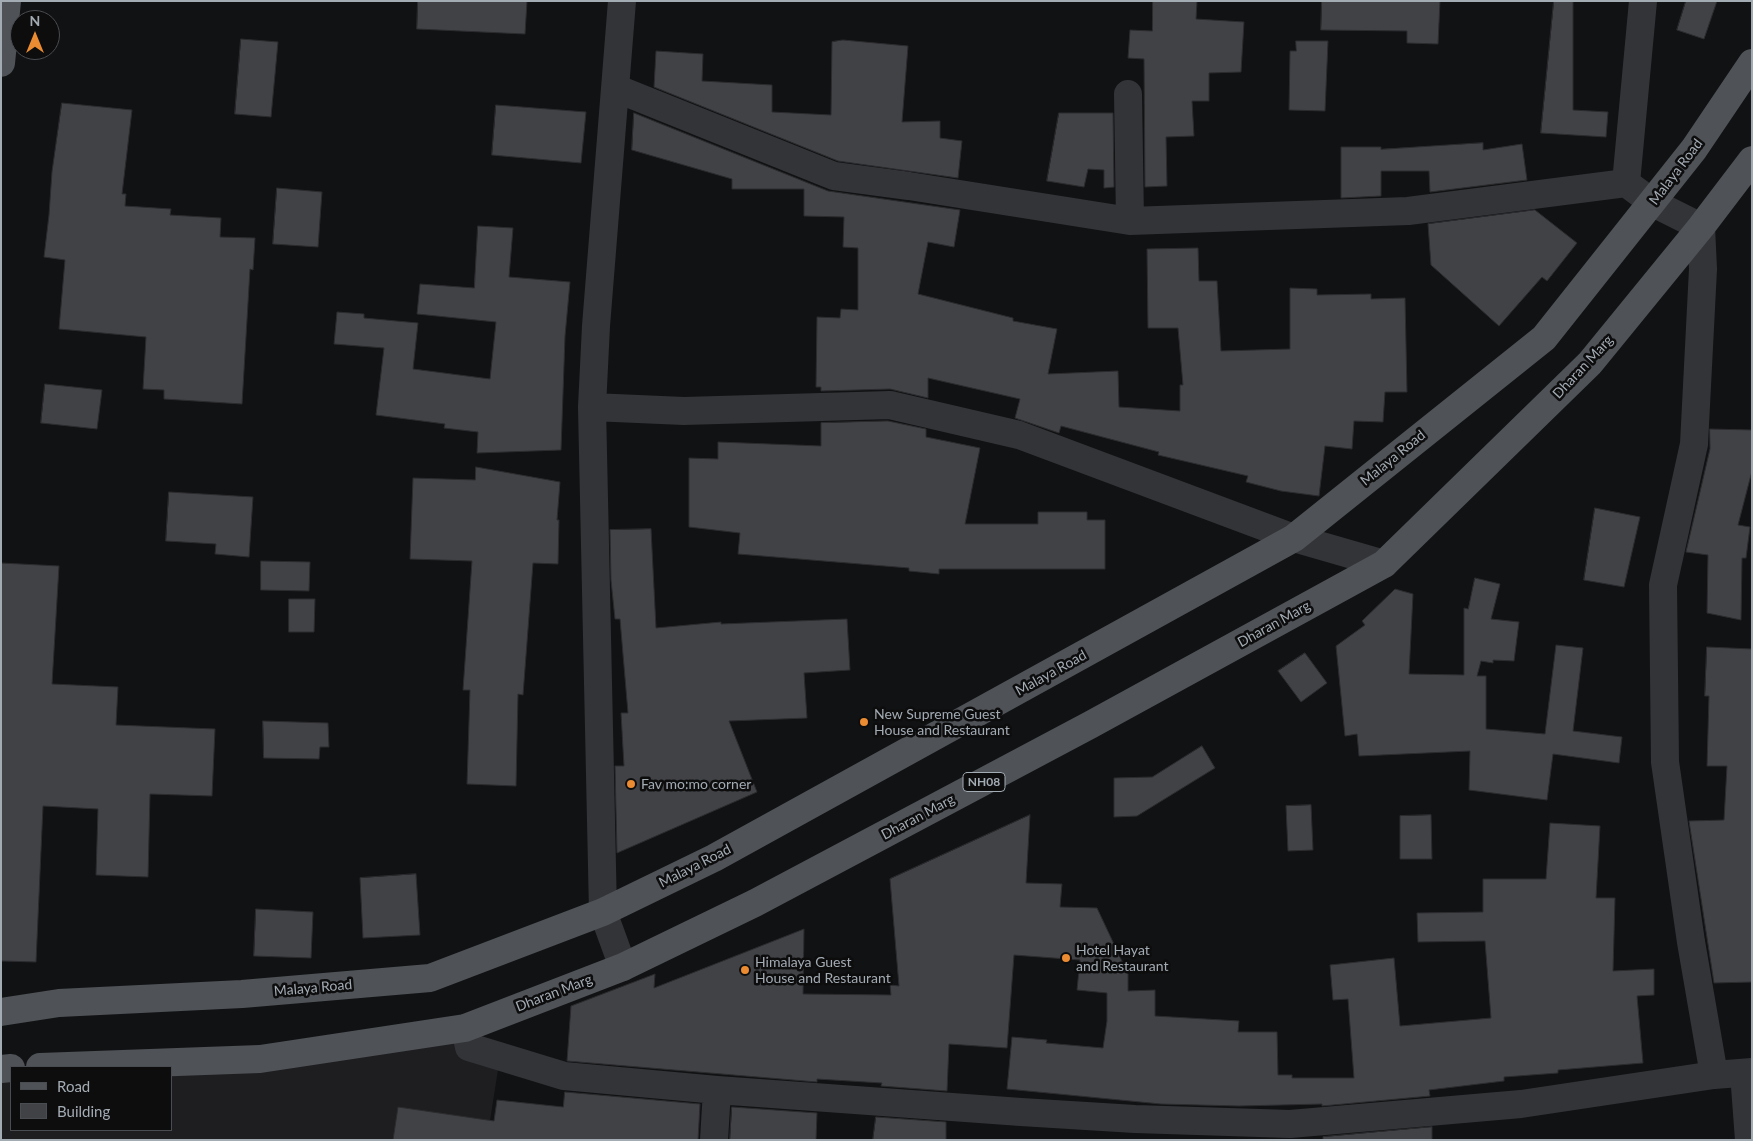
<!DOCTYPE html>
<style>
body{margin:0}
#map{position:relative;width:1753px;height:1141px;overflow:hidden;background:#111213;font-family:Lato,sans-serif}
canvas{display:block}
.frame{position:absolute;inset:0;border:2px solid #a3abb3;pointer-events:none}
.legend{position:absolute;left:10px;top:1066px;width:162px;height:65px;box-sizing:border-box;background:#0d0d0e;border:1px solid #494c50;margin:0;padding:6px 9px;list-style:none;font-size:15px;color:#a3abb3}
.legend li{display:flex;align-items:center;gap:10px;height:25px}
.legend b{width:25px;border:1px solid #494c50}
.north{position:absolute;left:10px;top:10px;width:50px;height:50px;box-sizing:border-box;background:#0d0d0e;border:1px solid #494c50;border-radius:50%;rotate:0deg;font-size:14px;font-weight:700;line-height:20px;text-align:center;color:#a3abb3}
.north::after{content:'';display:block;margin:auto;width:18px;height:22px;background:#eb8c32;clip-path:polygon(50% 0,100% 100%,50% 72%,0 100%)}
</style>
<div id="map">
<canvas width="1753" height="1141"></canvas>
<div class="frame"></div>
<ul class="legend">
<li><b style="height:6px;background:#4f5257"></b>Road</li>
<li><b style="height:14px;background:#404246"></b>Building</li>
</ul>
<div class="north">N</div>
</div>
<script>
const c = document.querySelector('canvas').getContext('2d');
c.lineJoin = 'round';
function fill(path, color) { c.fillStyle = color; c.fill(path, 'evenodd'); }
function trace(path, color, width, dash) { c.strokeStyle = color; c.lineWidth = width; c.lineCap = dash ? 'butt' : 'round'; c.setLineDash(dash || []); c.stroke(path); }
function write(font, color, halo, rows, align = 'center') {
  c.font = font + ' Lato,sans-serif'; c.lineWidth = 5; c.setLineDash([]); c.textBaseline = 'middle'; c.strokeStyle = halo; c.fillStyle = color; for (const [text, x, y, turn = 0] of rows) {
    c.save(); c.translate(x, y); c.rotate((+turn || 0) * Math.PI / 180); c.textAlign = isNaN(turn) ? turn : align; if (halo) c.strokeText(text, 0, 0); c.fillText(text, 0, 0); c.restore();
  }
}
const built = new Path2D(`
 M 465,1028 L 500,1057 L 487,1140 L 1,1140 L 1,1069 L 11,1068 L 11,1130 L 171,1130 L 171,1067 Z`);
const building = new Path2D(`
 M 418,1 L 527,1 L 525,34 L 417,29 Z
 M 1153,1 L 1197,1 L 1196,19 L 1244,22 L 1241,72 L 1209,73 L 1209,101 L 1192,101 L 1194,136 L 1166,137 L 1167,186 L 1145,187 L 1144,59 L 1128,58 L 1130,30 L 1152,31 Z
 M 1322,1 L 1440,1 L 1438,44 L 1407,43 L 1407,31 L 1321,30 Z
 M 1554,1 L 1573,1 L 1573,110 L 1608,112 L 1606,137 L 1541,133 Z
 M 1686,1 L 1717,1 L 1704,39 L 1677,30 Z
 M 241,39 L 278,42 L 271,117 L 235,114 Z
 M 843,40 L 908,46 L 902,122 L 940,121 L 940,138 L 962,141 L 958,178 L 838,161 L 654,87 L 656,51 L 703,54 L 702,81 L 772,85 L 772,112 L 831,115 L 832,42 Z
 M 1296,41 L 1328,41 L 1325,111 L 1289,110 L 1290,51 L 1296,51 Z
 M 62,103 L 132,110 L 122,194 L 126,194 L 125,206 L 171,209 L 170,215 L 221,218 L 220,237 L 255,238 L 253,270 L 250,269 L 242,404 L 164,399 L 164,390 L 143,389 L 146,337 L 59,329 L 65,260 L 44,257 L 49,215 L 52,172 Z
 M 496,105 L 586,112 L 581,163 L 492,155 Z
 M 634,113 L 828,191 L 960,210 L 954,247 L 928,242 L 918,294 L 1013,318 L 1013,321 L 1057,329 L 1048,374 L 1118,371 L 1119,407 L 1180,411 L 1180,385 L 1183,385 L 1178,328 L 1148,328 L 1147,249 L 1198,248 L 1199,281 L 1217,281 L 1221,351 L 1290,349 L 1290,288 L 1317,289 L 1317,295 L 1371,294 L 1371,299 L 1405,298 L 1407,392 L 1385,392 L 1383,422 L 1354,421 L 1352,449 L 1325,446 L 1319,496 L 1281,491 L 1246,482 L 1248,476 L 1158,455 L 1159,452 L 1061,426 L 1059,433 L 1015,418 L 1020,399 L 928,378 L 928,398 L 890,389 L 821,391 L 821,387 L 816,387 L 817,317 L 840,318 L 841,309 L 858,310 L 858,248 L 843,247 L 844,217 L 804,216 L 804,189 L 732,189 L 732,179 L 632,150 Z
 M 1059,113 L 1113,113 L 1114,187 L 1104,188 L 1104,170 L 1088,169 L 1084,187 L 1047,181 Z
 M 1483,143 L 1483,150 L 1522,144 L 1527,180 L 1430,192 L 1429,171 L 1381,171 L 1381,196 L 1341,198 L 1341,147 L 1381,147 L 1381,149 Z
 M 277,188 L 322,192 L 318,247 L 273,244 Z
 M 1535,210 L 1577,243 L 1547,281 L 1542,277 L 1499,326 L 1431,265 L 1428,224 Z
 M 478,226 L 513,228 L 509,277 L 570,282 L 565,336 L 561,450 L 477,453 L 478,432 L 444,428 L 445,424 L 376,415 L 384,348 L 334,344 L 337,312 L 364,314 L 364,318 L 418,323 L 413,369 L 490,379 L 496,322 L 417,314 L 420,284 L 474,288 Z
 M 45,384 L 102,390 L 97,429 L 41,423 Z
 M 888,421 L 926,429 L 926,437 L 980,448 L 965,524 L 1038,524 L 1038,512 L 1087,512 L 1087,520 L 1105,520 L 1105,569 L 939,569 L 939,574 L 909,571 L 909,568 L 738,554 L 740,533 L 689,527 L 689,458 L 718,459 L 718,442 L 821,446 L 821,423 Z
 M 1710,429 L 1752,430 L 1752,471 L 1738,525 L 1750,527 L 1746,558 L 1742,558 L 1741,620 L 1707,613 L 1708,555 L 1686,552 L 1710,449 Z
 M 476,467 L 560,482 L 557,520 L 559,520 L 558,564 L 533,563 L 523,695 L 518,694 L 516,786 L 467,784 L 470,690 L 463,690 L 472,561 L 410,559 L 413,478 L 475,480 Z
 M 169,492 L 253,497 L 249,557 L 215,554 L 216,544 L 166,541 Z
 M 1595,508 L 1640,517 L 1624,587 L 1584,580 Z
 M 651,529 L 656,628 L 721,622 L 721,624 L 847,619 L 850,670 L 804,673 L 807,718 L 729,721 L 757,792 L 617,853 L 615,766 L 624,766 L 621,713 L 628,713 L 620,619 L 615,619 L 611,580 L 610,530 Z
 M 261,561 L 310,562 L 309,591 L 261,590 Z
 M 1,563 L 59,566 L 52,684 L 118,687 L 116,725 L 215,729 L 212,796 L 150,794 L 148,877 L 96,875 L 98,809 L 43,806 L 36,962 L 1,961 Z
 M 1475,578 L 1500,584 L 1491,619 L 1519,622 L 1514,661 L 1493,660 L 1493,663 L 1481,661 L 1477,676 L 1486,676 L 1486,729 L 1545,734 L 1556,645 L 1583,648 L 1573,731 L 1622,737 L 1619,763 L 1553,754 L 1547,800 L 1469,790 L 1470,751 L 1359,756 L 1357,734 L 1345,736 L 1336,646 L 1365,625 L 1362,621 L 1395,589 L 1413,594 L 1409,674 L 1464,675 L 1464,608 L 1468,609 Z
 M 289,599 L 315,599 L 314,632 L 289,632 Z
 M 1707,647 L 1752,649 L 1752,982 L 1714,983 L 1689,821 L 1724,820 L 1727,766 L 1707,766 L 1709,696 L 1705,696 Z
 M 1305,653 L 1327,683 L 1301,702 L 1278,671 Z
 M 263,721 L 328,723 L 329,747 L 320,747 L 319,759 L 264,758 Z
 M 1202,746 L 1215,768 L 1137,816 L 1114,817 L 1114,778 L 1152,777 Z
 M 1311,805 L 1313,850 L 1288,851 L 1286,806 Z
 M 1030,815 L 1026,883 L 1062,884 L 1060,907 L 1097,908 L 1128,974 L 1128,991 L 1155,990 L 1155,1016 L 1239,1021 L 1238,1032 L 1277,1032 L 1278,1075 L 1292,1075 L 1292,1078 L 1354,1078 L 1348,999 L 1333,1000 L 1330,965 L 1394,958 L 1400,1026 L 1491,1018 L 1485,941 L 1418,942 L 1417,913 L 1483,912 L 1483,879 L 1546,879 L 1550,823 L 1600,826 L 1596,898 L 1615,898 L 1613,971 L 1654,969 L 1654,995 L 1637,996 L 1643,1063 L 1558,1070 L 1558,1073 L 1504,1077 L 1504,1081 L 1429,1090 L 1430,1096 L 1322,1106 L 1322,1104 L 1239,1106 L 1161,1104 L 1007,1089 L 1012,1037 L 1047,1040 L 1046,1043 L 1103,1048 L 1107,1021 L 1107,993 L 1077,990 L 1080,960 L 1014,955 L 1007,1048 L 949,1044 L 947,1091 L 881,1086 L 882,1083 L 817,1079 L 817,1082 L 567,1061 L 571,1006 L 655,974 L 654,988 L 804,929 L 803,994 L 891,995 L 890,985 L 899,986 L 890,879 Z
 M 1431,815 L 1432,859 L 1400,859 L 1400,816 Z
 M 416,874 L 420,935 L 363,938 L 360,878 Z
 M 256,909 L 313,912 L 311,958 L 254,956 Z
 M 565,1092 L 700,1104 L 698,1140 L 393,1140 L 398,1107 L 494,1121 L 497,1100 L 563,1107 Z
 M 732,1107 L 817,1113 L 816,1140 L 730,1140 Z
 M 876,1117 L 946,1122 L 946,1140 L 873,1140 Z
 M 1432,1127 L 1432,1140 L 1323,1140 L 1323,1137 Z`);
const minor = new Path2D(`
 M 622,1 L 596,326 L 592,407 L 603,912 L 623,967
 M 1643,1 L 1626,183 L 1653,203 L 1701,227 L 1703,269 L 1694,444 L 1663,585 L 1665,762 L 1691,942 L 1714,1075
 M 615,88 L 834,176 L 909,186 L 1130,221 L 1408,211 L 1626,183
 M 1128,94 L 1130,221
 M 592,407 L 684,411 L 890,405 L 1019,435 L 1294,538 L 1384,564
 M 465,1028 L 469,1047 L 564,1076 L 717,1090 L 1021,1112 L 1135,1119 L 1290,1124 L 1521,1104 L 1714,1075 L 1752,1072
 M 1744,1073 L 1749,1140
 M 714,1140 L 717,1090`);
const major = new Path2D(`
 M 1,63 L 7,1
 M 1,1012 L 59,1003 L 242,994 L 430,978 L 603,912 L 714,858 L 1294,538 L 1544,338 L 1694,149 L 1752,63
 M 40,1067 L 260,1059 L 465,1028 L 623,967 L 755,903 L 1090,725 L 1384,564 L 1590,363 L 1701,227 L 1752,160
 M 1,1069 L 11,1068`);
const markers = [
 [864,722,5,"#eb8c32"],
 [631,784,5,"#eb8c32"],
 [1066,958,5,"#eb8c32"],
 [745,970,5,"#eb8c32"]
];
const shields = [
 [984,782,42]
];
const shieldNames = [
 ["NH08",984,782]
];
const streetNames = [
 ["Malaya Road",1676,172,-53],
 ["Dharan Marg",1583,367,-47],
 ["Malaya Road",1393,458,-39],
 ["Dharan Marg",1274,624,-29],
 ["Malaya Road",1051,673,-29],
 ["Dharan Marg",918,817,-28],
 ["Malaya Road",695,866,-27],
 ["Malaya Road",313,988,-5],
 ["Dharan Marg",554,993,-21]
];
const poiNames = [
 ["New Supreme Guest",874,714],
 ["House and Restaurant",874,730],
 ["Fav mo:mo corner",641,784],
 ["Hotel Hayat",1076,950],
 ["and Restaurant",1076,966],
 ["Himalaya Guest",755,962],
 ["House and Restaurant",755,978]
];
fill(built, '#1e1e20');
fill(building, '#404246');
trace(building, '#2c2c2f', 1);
trace(minor, '#333438', 28);
trace(major, '#4f5257', 28);
for (const [x, y, r, color] of markers) { const dot = new Path2D(); dot.arc(x, y, r, 0, 2 * Math.PI); c.fillStyle = color; c.fill(dot); trace(dot, '#0d0d0e', 2); }
for (const [x, y, w] of shields) { const box = new Path2D(); box.roundRect(x - w / 2, y - 9.5, w, 19, 4); c.fillStyle = '#0d0d0e'; c.fill(box); trace(box, '#a3abb3', 1); }
write('bold 12px', '#a3abb3', null, shieldNames);
write('14px', '#a3abb3', '#0d0d0e', streetNames);
write('14px', '#a3abb3', '#0d0d0e', poiNames, 'left');
</script>
